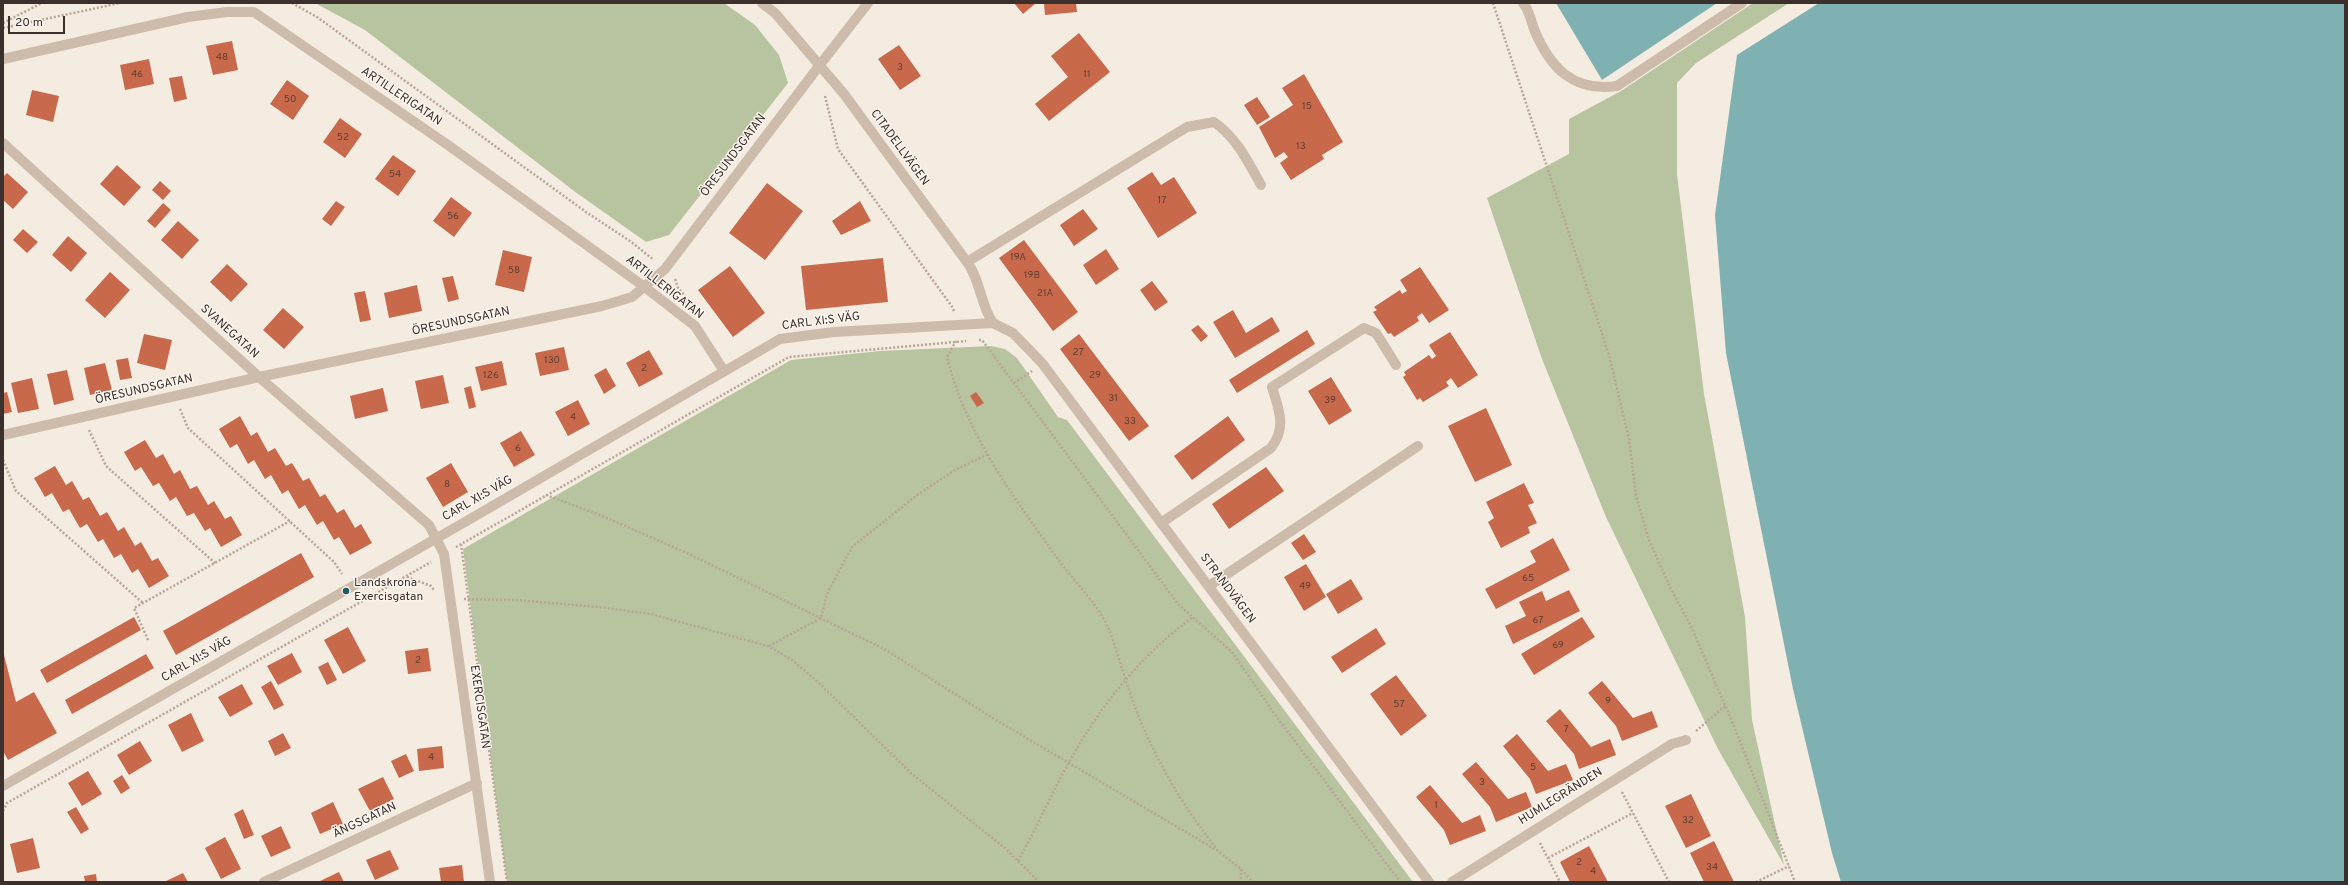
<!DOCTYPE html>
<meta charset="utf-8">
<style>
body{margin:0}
#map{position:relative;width:2348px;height:885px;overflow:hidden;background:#f4ebe1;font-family:Overpass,sans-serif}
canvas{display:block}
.frame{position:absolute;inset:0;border:4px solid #3b302b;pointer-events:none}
.scale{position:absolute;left:8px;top:16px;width:57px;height:18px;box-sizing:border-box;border:2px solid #3b302b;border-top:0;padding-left:5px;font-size:12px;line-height:14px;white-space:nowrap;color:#3b302b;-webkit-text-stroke:3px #fbf5ee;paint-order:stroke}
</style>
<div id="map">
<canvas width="2348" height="885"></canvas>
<div class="frame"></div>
<div class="scale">20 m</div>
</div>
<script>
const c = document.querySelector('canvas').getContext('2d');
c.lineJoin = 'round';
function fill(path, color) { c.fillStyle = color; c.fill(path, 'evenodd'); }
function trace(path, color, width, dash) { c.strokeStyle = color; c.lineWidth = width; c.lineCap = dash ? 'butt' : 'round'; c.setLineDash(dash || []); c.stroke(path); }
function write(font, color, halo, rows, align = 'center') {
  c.font = font + ' Overpass,sans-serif'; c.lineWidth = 3; c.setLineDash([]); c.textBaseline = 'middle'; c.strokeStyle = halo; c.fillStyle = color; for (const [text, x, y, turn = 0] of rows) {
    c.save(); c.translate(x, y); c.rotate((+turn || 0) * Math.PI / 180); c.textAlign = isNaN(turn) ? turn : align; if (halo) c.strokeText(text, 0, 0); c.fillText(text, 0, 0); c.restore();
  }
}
const green = new Path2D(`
 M 315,3 L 724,3 L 755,25 L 779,55 L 788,83 L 669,235 L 646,242 L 574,191 L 365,30 Z
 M 1753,3 L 1789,3 L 1696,63 L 1677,83 L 1677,174 L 1704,394 L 1745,617 L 1752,720 L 1784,865 L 1718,749 L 1606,517 L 1542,359 L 1487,198 L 1569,154 L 1569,119 L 1621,91 Z
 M 991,346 L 1005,349 L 1017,358 L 1058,417 L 1067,420 L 1413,882 L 507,882 L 463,549 L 791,360 L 880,351 Z`);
const water = new Path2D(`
 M 1556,3 L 1717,3 L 1602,80 Z
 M 1819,3 L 2345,3 L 2345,882 L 1841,882 L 1832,853 L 1793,689 L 1726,353 L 1715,215 L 1737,55 Z`);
const building = new Path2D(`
 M 1014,3 L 1036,3 L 1023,14 Z
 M 1044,3 L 1076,3 L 1077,12 L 1045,15 Z
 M 1079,33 L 1110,72 L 1049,121 L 1035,104 L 1068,77 L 1051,56 Z
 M 232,41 L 238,70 L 213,75 L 206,46 Z
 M 899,45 L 921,76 L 900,90 L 878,59 Z
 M 149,59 L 154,84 L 125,90 L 120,65 Z
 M 1304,74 L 1343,142 L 1322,155 L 1324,159 L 1291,180 L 1280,163 L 1288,157 L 1284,152 L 1275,158 L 1259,127 L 1293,105 L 1282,88 Z
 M 182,76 L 187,99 L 174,102 L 169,78 Z
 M 287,80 L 309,96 L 293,120 L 270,104 Z
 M 32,90 L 59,96 L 53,122 L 26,115 Z
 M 1257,97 L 1270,117 L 1257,125 L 1244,105 Z
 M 340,118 L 362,134 L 345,158 L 323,142 Z
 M 393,155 L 416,171 L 398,196 L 375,179 Z
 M 117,165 L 141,187 L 124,206 L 100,184 Z
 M 1152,172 L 1161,185 L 1174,177 L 1197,213 L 1158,238 L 1127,188 Z
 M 7,173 L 28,192 L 13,209 L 3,200 L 3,177 Z
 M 160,181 L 171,191 L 163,200 L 152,190 Z
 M 767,183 L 803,211 L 765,260 L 729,233 Z
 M 451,197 L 472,213 L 454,237 L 433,221 Z
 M 336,201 L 345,207 L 331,226 L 322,219 Z
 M 860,201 L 871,221 L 841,235 L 832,221 Z
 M 163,203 L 171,210 L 155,228 L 147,221 Z
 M 1083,209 L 1098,229 L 1074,246 L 1060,225 Z
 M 178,221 L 199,240 L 182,259 L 161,240 Z
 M 23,229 L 38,242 L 27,253 L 13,240 Z
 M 68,236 L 87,253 L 71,272 L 52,255 Z
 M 1024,240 L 1078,312 L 1053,331 L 999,258 Z
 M 1106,249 L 1119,269 L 1096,285 L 1083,265 Z
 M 503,250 L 532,257 L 524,292 L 495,285 Z
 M 883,258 L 888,302 L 806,310 L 801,266 Z
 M 227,264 L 248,284 L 231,302 L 210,282 Z
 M 730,266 L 765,313 L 733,337 L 698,290 Z
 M 1420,267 L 1449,310 L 1429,323 L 1422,313 L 1417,317 L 1419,321 L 1394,337 L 1391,333 L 1388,334 L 1373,312 L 1377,310 L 1374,307 L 1400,290 L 1402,294 L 1407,291 L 1400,280 Z
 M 110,272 L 130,290 L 105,318 L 85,300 Z
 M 453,276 L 459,299 L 448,302 L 442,278 Z
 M 1152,281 L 1168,302 L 1155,311 L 1140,290 Z
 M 417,285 L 422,311 L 389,318 L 384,293 Z
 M 365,291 L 371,320 L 360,322 L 354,293 Z
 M 283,308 L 304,327 L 284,349 L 263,330 Z
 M 1233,310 L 1246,333 L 1272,317 L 1280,331 L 1235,358 L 1213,322 Z
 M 1198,325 L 1208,336 L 1201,342 L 1191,330 Z
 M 1307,330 L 1315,344 L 1237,393 L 1229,380 Z
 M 1450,332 L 1478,375 L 1458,388 L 1451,378 L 1446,382 L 1449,386 L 1423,402 L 1420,398 L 1417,400 L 1403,377 L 1406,375 L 1404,372 L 1429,355 L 1432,359 L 1436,356 L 1429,345 Z
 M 144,334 L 172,340 L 165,370 L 137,363 Z
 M 1079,334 L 1149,426 L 1129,441 L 1060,349 Z
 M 564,347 L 569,370 L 540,376 L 535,353 Z
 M 649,350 L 663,374 L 639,387 L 626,363 Z
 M 128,358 L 132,378 L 120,380 L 116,360 Z
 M 502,361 L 507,385 L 481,391 L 475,367 Z
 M 105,363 L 112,390 L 90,395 L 84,368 Z
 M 606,368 L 616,386 L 604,394 L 594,375 Z
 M 67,370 L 74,400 L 54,405 L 47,374 Z
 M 443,375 L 449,403 L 421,409 L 415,381 Z
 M 1331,377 L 1352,411 L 1329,425 L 1308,391 Z
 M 32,378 L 39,409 L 18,413 L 11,383 Z
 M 471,386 L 476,407 L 469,409 L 464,388 Z
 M 383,388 L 388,411 L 355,419 L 350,396 Z
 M 7,392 L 12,412 L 3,414 L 3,393 Z
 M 976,392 L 984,403 L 977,407 L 970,396 Z
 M 578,400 L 590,424 L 568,436 L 555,412 Z
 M 1486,408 L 1512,465 L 1475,482 L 1448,426 Z
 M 240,416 L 251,436 L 257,432 L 268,452 L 275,448 L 286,466 L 292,463 L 303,481 L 309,478 L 320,497 L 325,494 L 337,513 L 344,509 L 355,528 L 361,524 L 372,543 L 350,555 L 339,537 L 334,540 L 323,521 L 317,525 L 305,505 L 299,509 L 288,490 L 282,494 L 271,475 L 265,479 L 254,460 L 248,464 L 237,444 L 230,448 L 219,429 Z
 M 1228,416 L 1245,440 L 1192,480 L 1174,456 Z
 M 521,431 L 535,455 L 514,467 L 500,443 Z
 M 145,440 L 156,458 L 163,454 L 174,474 L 180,470 L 190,489 L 197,486 L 208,505 L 214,501 L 225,519 L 231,516 L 242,535 L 221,547 L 210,528 L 205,531 L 194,513 L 187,516 L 176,497 L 170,501 L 159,483 L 153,486 L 141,467 L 135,471 L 124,452 Z
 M 451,463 L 468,492 L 443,507 L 426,478 Z
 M 55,466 L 66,485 L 72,481 L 83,500 L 89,497 L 100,516 L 107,512 L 118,531 L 124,527 L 135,546 L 141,542 L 152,561 L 158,558 L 169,576 L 149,588 L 138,569 L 132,573 L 121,554 L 114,558 L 103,539 L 98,542 L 87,524 L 80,528 L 69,509 L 63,512 L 52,493 L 45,497 L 34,478 Z
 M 1266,467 L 1284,491 L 1229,529 L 1212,504 Z
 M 1524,483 L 1534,503 L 1528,505 L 1537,523 L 1528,527 L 1530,533 L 1501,548 L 1488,522 L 1494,518 L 1486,502 Z
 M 1304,534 L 1316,552 L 1303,560 L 1291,543 Z
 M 1553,538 L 1570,570 L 1496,609 L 1485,589 L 1536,562 L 1530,551 Z
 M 301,553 L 314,577 L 176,655 L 163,631 Z
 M 1306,564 L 1326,597 L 1304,611 L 1284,577 Z
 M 1351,579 L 1363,599 L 1338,614 L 1326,594 Z
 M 1569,590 L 1580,611 L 1513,644 L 1505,626 L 1526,616 L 1519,602 L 1542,591 L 1546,601 Z
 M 134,617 L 141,630 L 47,683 L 40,670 Z
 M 1582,617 L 1595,637 L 1534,675 L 1521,654 Z
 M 348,627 L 366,661 L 343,674 L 324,640 Z
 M 1376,628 L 1386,644 L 1342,673 L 1331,657 Z
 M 428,648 L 431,671 L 408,674 L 405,651 Z
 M 292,653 L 302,672 L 278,685 L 267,666 Z
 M 146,654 L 154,668 L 72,714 L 65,700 Z
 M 4,655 L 16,702 L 34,692 L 57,733 L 8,760 L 3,751 Z
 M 328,662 L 337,680 L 327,685 L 318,667 Z
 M 1396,675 L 1427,716 L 1401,736 L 1370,694 Z
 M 271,681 L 284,705 L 274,710 L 261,687 Z
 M 1602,681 L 1633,718 L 1652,711 L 1658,727 L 1622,741 L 1616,726 L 1588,693 Z
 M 242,684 L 253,704 L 230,717 L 218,697 Z
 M 1560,709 L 1591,747 L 1610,739 L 1616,755 L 1579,769 L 1574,754 L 1546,721 Z
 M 191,713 L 204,741 L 182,752 L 168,725 Z
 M 283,733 L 291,748 L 275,756 L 268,741 Z
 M 1517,734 L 1548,771 L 1566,764 L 1573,780 L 1536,794 L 1530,779 L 1503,746 Z
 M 140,741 L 152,761 L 129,775 L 117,755 Z
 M 442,746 L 444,768 L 419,771 L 417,749 Z
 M 406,754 L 414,771 L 399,778 L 391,761 Z
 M 1476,762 L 1508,799 L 1526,792 L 1532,807 L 1496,822 L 1490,807 L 1462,774 Z
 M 88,771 L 102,794 L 82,806 L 68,783 Z
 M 122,775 L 130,788 L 121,794 L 113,781 Z
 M 383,777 L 394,799 L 370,811 L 358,789 Z
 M 1430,785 L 1462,823 L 1480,815 L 1486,831 L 1450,845 L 1444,830 L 1416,797 Z
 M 1691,794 L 1711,836 L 1686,848 L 1665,806 Z
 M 333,802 L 343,824 L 320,834 L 311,813 Z
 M 76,807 L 89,829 L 81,834 L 67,812 Z
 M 243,809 L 254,835 L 244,839 L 234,814 Z
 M 281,826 L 291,848 L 271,857 L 261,836 Z
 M 225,837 L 241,869 L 221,879 L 205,848 Z
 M 33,838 L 40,868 L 17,873 L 10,844 Z
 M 1714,841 L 1734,882 L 1704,882 L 1690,853 Z
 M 1589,846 L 1608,882 L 1570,882 L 1560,862 Z
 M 390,850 L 399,869 L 375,880 L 366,860 Z
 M 462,865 L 464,882 L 441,882 L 439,868 Z
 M 339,872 L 344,882 L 318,882 Z
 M 183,873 L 188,882 L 164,882 Z
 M 96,874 L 97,882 L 85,882 L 84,876 Z`);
const path = new Path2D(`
 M 292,3 L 317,17 L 586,212 L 630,241 L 654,260
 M 1493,3 L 1609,355 L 1629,439 L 1636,496 L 1649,540 L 1670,587 L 1691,626 L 1736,731 L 1795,882
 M 3,23 L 42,3
 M 3,28 L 120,3
 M 825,96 L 838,149 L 953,308 L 954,312
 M 675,279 L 678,288 L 692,304
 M 979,340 L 982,340 L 1178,604 L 1232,652 L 1276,716 L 1400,882
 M 956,341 L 947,357 C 965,433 1015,499 1060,562 C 1075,582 1098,605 1108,627 C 1118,652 1125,682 1135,707 C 1155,760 1183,806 1218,851
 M 1014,383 L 1032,371
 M 180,409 L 188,428 L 334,562 L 342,574
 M 89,430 L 106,466 L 215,563
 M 3,460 L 16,491 L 143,603
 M 546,495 L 600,515 L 687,553 L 886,650 L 991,717 L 1218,851 L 1241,869 L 1253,882
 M 461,544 L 507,882
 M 456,547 L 789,357 L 966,341
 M 407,577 L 431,586 L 434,590
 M 464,599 L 516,600 L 598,607 L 651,614 L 768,646 L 792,660 L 819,683 L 912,774 L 1006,849 L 1039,882
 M 148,640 L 134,608 L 290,521
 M 769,646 L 821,618 L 827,594 L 852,547 L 917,495 L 955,470 L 988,454
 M 1696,731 L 1725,706
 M 1622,792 L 1669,882
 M 3,811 L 7,803 L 431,562
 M 1540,843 L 1560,882
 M 1548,858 L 1633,813
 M 1018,861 C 1036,829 1051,795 1068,764 C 1100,706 1140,656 1193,617
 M 1241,869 L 1241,882
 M 1756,882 L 1789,866`);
const service = new Path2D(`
 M 1523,3 C 1529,10 1531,20 1534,29 C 1550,68 1573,92 1617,86 L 1742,3
 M 819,66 L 868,3
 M 967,262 L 1187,127 L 1214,122 C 1237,138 1248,162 1261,185
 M 1161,523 L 1271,448 C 1287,427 1279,410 1272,387 L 1364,328 L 1376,333 L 1396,365
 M 1209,586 L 1418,446`);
const minor = new Path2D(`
 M 762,3 L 775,13 L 844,94 L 967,262 C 981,281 980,304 993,323
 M 3,143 L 259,377 L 429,525 L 444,554 L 490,882
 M 3,435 L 259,377 L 602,306 L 632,297 L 665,269 L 819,66
 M 264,882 L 477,783
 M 1452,882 L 1672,744 L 1686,740`);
const tertiary = new Path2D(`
 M 3,59 L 188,17 L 227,12 L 254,12 L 448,145 L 646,288 L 695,326 L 724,371
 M 3,786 L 465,522 L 780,339 L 834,332 L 993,323 L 1013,333 L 1042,363 L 1429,882`);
const markers = [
 [346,591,4,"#1f5a5e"]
];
const numberNames = [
 ["48",222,58],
 ["3",900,68],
 ["46",137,75],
 ["11",1087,75],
 ["50",290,100],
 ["15",1307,107],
 ["52",343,138],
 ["13",1301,147],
 ["54",395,175],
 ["17",1162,201],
 ["56",453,217],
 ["19A",1018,258],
 ["58",514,271],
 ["19B",1032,276],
 ["21A",1045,294],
 ["27",1078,353],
 ["130",552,361],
 ["2",644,369],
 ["126",491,376],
 ["29",1095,376],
 ["31",1113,399],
 ["39",1330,401],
 ["4",573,418],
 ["33",1130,422],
 ["6",518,449],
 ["8",447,485],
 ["65",1528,579],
 ["49",1305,587],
 ["67",1538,621],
 ["69",1558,646],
 ["2",418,661],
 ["9",1608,702],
 ["57",1399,705],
 ["7",1566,730],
 ["4",431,758],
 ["5",1533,768],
 ["3",1482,783],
 ["1",1436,806],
 ["32",1688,821],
 ["2",1579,863],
 ["34",1712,868],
 ["4",1593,872]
];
const streetNames = [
 ["ARTILLERIGATAN",401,97,34],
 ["CITADELLVÄGEN",899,148,54],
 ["ÖRESUNDSGATAN",734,156,-53],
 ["ARTILLERIGATAN",664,288,38],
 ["ÖRESUNDSGATAN",461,322,-12],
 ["CARL XI:S VÄG",821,322,-7],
 ["SVANEGATAN",229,332,42],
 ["ÖRESUNDSGATAN",144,390,-13],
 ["CARL XI:S VÄG",478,499,-30],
 ["STRANDVÄGEN",1227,589,53],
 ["CARL XI:S VÄG",197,660,-30],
 ["EXERCISGATAN",479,707,82],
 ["HUMLEGRÄNDEN",1561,797,-32],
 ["ÄNGSGATAN",365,821,-25]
];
const poiNames = [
 ["Landskrona",354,584],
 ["Exercisgatan",354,598]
];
fill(green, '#b8c4a0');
fill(water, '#7fb0b2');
fill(building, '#c8694b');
trace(path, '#b9a596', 2.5, [2, 2]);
trace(service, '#cdbbac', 10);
trace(minor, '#cdbbac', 10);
trace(tertiary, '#cdbbac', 10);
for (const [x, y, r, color] of markers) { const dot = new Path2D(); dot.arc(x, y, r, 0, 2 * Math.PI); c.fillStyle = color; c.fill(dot); trace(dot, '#fbf5ee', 1.5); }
write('10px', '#5e3e33', null, numberNames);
write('12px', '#3b302b', '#fbf5ee', streetNames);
write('12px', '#3b302b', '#fbf5ee', poiNames, 'left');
</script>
